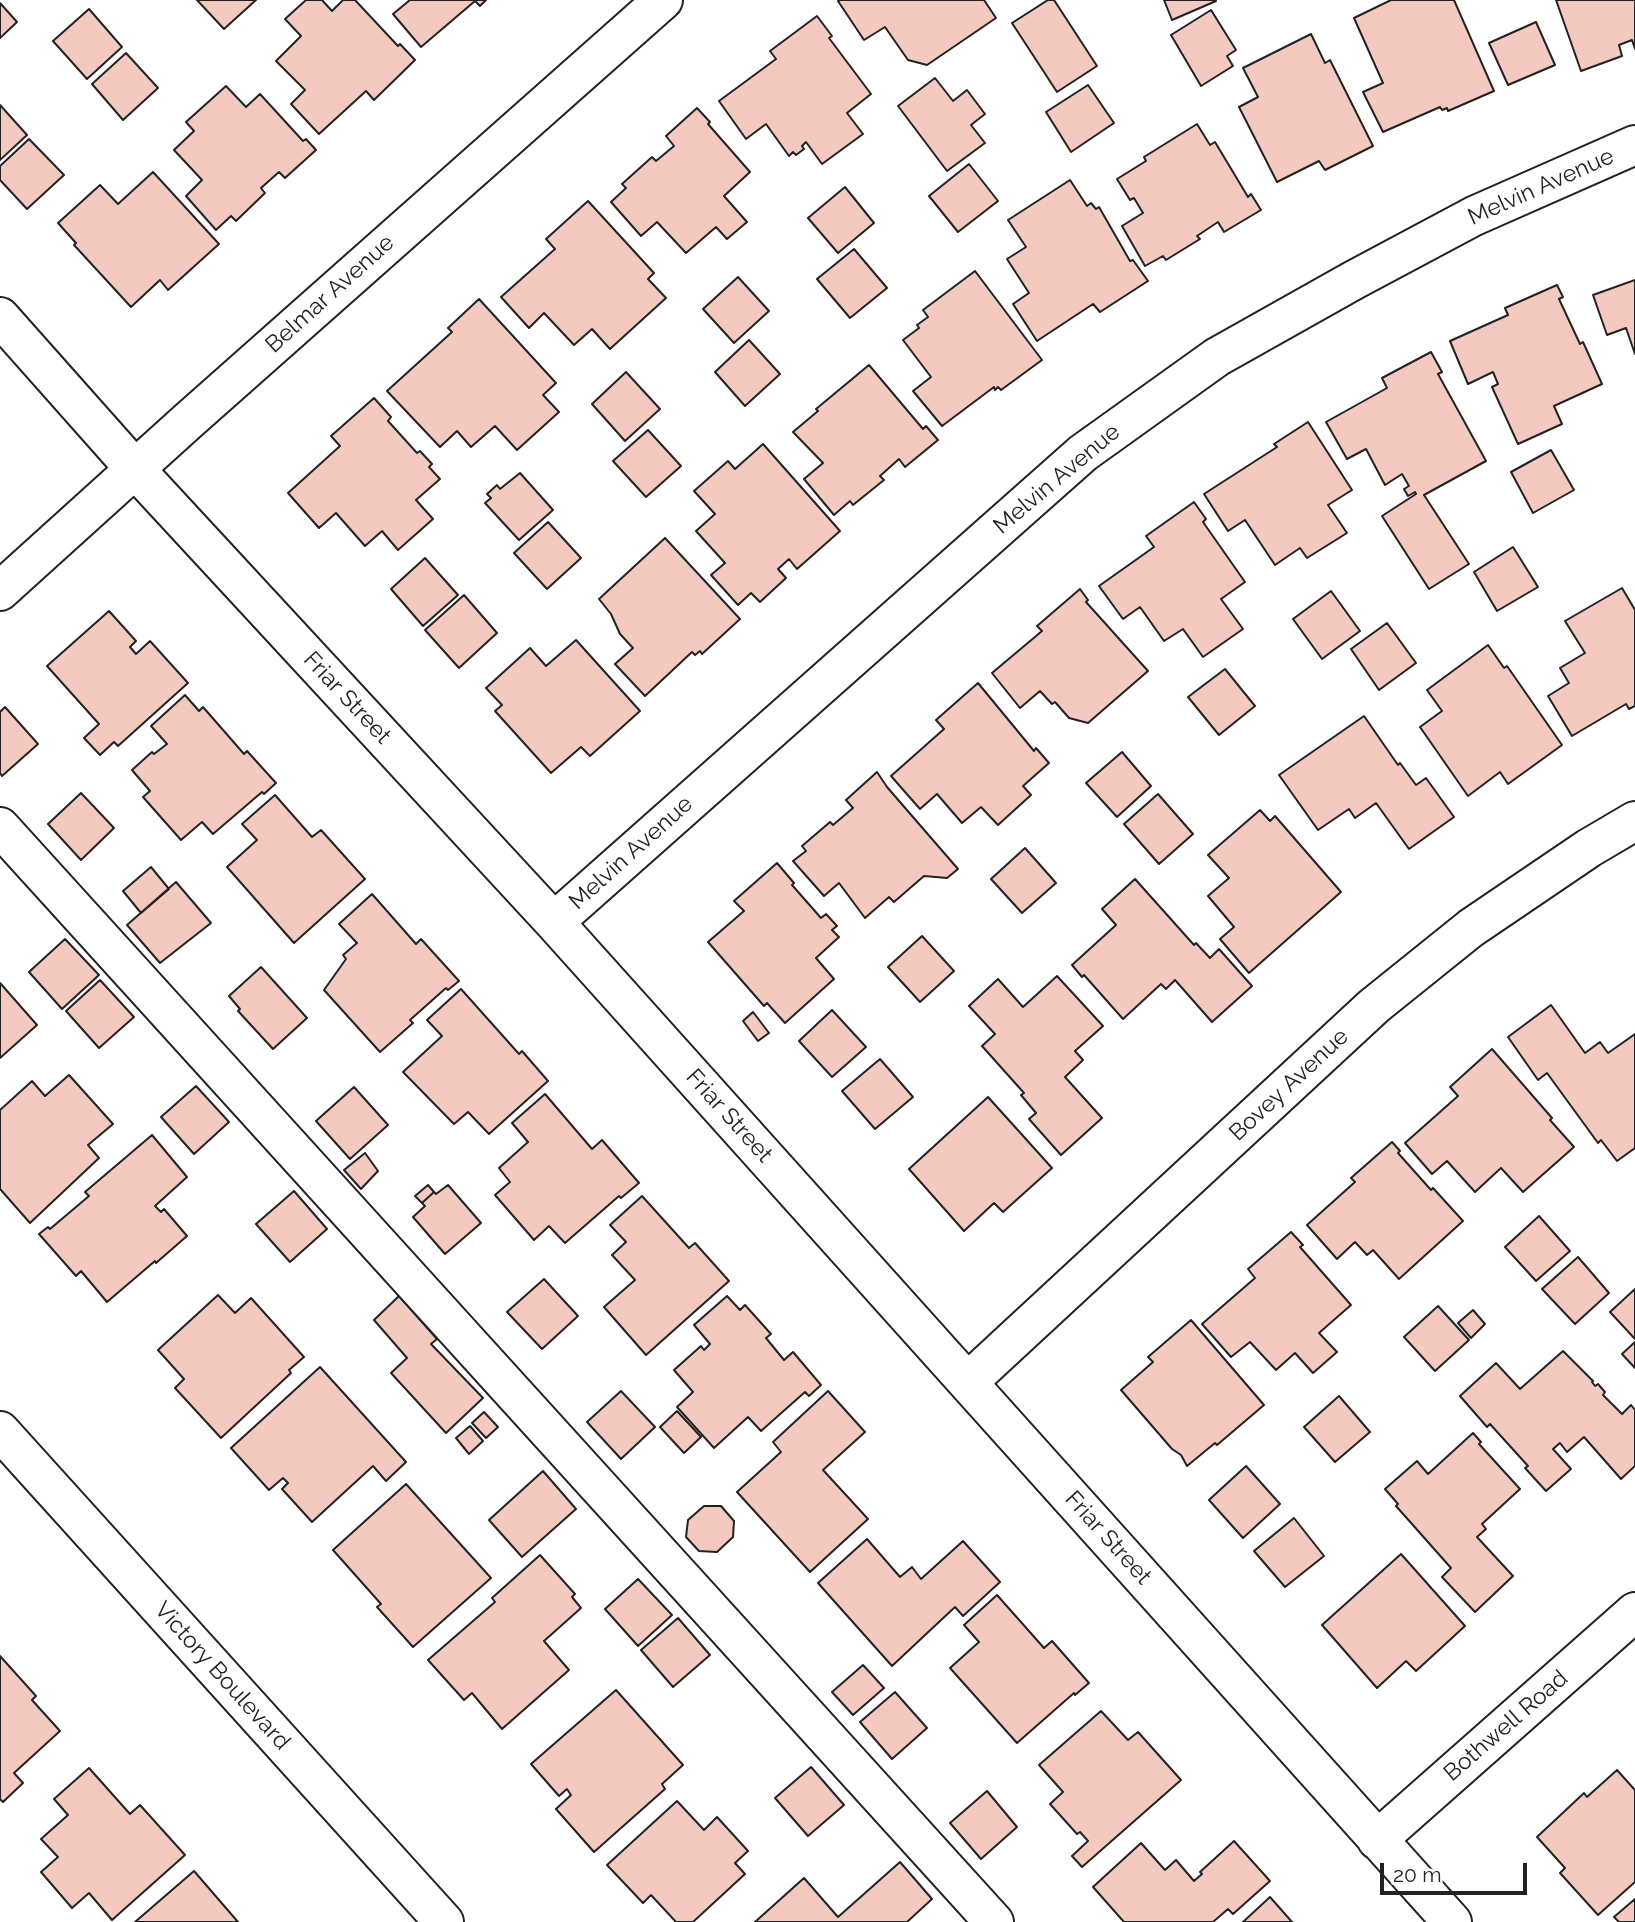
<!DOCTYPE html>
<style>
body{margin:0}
#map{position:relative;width:1635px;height:1922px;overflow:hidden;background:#fff;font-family:Raleway,sans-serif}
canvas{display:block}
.scale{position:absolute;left:1380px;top:1863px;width:147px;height:32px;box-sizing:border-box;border:4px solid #222;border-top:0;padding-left:9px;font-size:21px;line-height:24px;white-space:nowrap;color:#222;-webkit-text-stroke:5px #fff;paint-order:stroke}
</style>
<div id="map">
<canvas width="1635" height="1922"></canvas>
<div class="scale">20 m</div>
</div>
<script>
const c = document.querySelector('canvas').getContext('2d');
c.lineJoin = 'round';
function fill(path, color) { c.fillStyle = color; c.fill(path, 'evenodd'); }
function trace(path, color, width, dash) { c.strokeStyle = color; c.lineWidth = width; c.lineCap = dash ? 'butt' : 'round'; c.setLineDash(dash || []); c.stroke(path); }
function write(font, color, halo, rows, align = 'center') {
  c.font = font + ' Raleway,sans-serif'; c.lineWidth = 5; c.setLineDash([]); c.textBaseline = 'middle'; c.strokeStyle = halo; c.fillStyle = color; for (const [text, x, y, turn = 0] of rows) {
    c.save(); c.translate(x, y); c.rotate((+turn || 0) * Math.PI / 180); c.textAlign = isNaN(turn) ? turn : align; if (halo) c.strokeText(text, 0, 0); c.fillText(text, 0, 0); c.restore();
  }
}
const building = new Path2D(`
 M 197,0 L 256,0 L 224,29 Z
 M 306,0 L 322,0 L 332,11 L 343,0 L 355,0 L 398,46 L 400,44 L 415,60 L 374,100 L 366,91 L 319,134 L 291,104 L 305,90 L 276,61 L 301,36 L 285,19 Z
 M 410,0 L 486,0 L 480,6 L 475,1 L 421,47 L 393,14 Z
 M 840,0 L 984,0 L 996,18 L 927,65 L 908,60 L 885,27 L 864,40 L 838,1 Z
 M 1048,0 L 1054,0 L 1097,66 L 1057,92 L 1012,23 Z
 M 1164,0 L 1215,0 L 1216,1 L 1172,20 Z
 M 1391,0 L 1454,0 L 1494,91 L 1448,111 L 1447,108 L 1442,110 L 1440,107 L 1383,132 L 1363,92 L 1383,83 L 1354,18 Z
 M 1556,0 L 1635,0 L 1635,49 L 1632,40 L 1619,45 L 1622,56 L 1581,71 Z
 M 0,3 L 17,22 L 0,38 Z
 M 89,9 L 122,47 L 87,79 L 53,41 Z
 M 1211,10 L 1236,50 L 1227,56 L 1233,66 L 1201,86 L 1171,35 Z
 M 817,16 L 832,36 L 829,38 L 871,94 L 847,113 L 863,134 L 822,164 L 806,142 L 802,146 L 804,149 L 796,155 L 793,152 L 789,156 L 766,124 L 746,139 L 719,101 L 776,59 L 770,51 Z
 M 1536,22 L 1555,65 L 1508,85 L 1489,43 Z
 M 1311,34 L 1325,63 L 1330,60 L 1373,146 L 1325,170 L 1319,161 L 1277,182 L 1239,107 L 1258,97 L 1243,68 Z
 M 126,53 L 158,88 L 123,120 L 92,84 Z
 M 935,78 L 953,101 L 967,90 L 985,114 L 971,125 L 985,143 L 947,171 L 898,106 Z
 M 1088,85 L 1114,123 L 1071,152 L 1046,112 Z
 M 226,86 L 246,107 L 260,94 L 303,141 L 306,139 L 316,150 L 285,178 L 279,172 L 261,188 L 265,193 L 236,221 L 231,216 L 216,230 L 186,196 L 202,180 L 174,150 L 194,131 L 186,122 Z
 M 0,105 L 27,135 L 0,160 Z
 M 697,108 L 710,122 L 708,124 L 750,172 L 724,196 L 747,222 L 727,239 L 716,227 L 686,253 L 657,222 L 641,236 L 611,202 L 626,188 L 622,184 L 652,157 L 656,161 L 674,146 L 666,136 Z
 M 1197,124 L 1210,145 L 1215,142 L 1248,197 L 1251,194 L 1261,210 L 1224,232 L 1218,222 L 1197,236 L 1200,239 L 1166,260 L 1163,256 L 1145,266 L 1122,226 L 1143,213 L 1134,198 L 1130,200 L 1117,179 L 1146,161 L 1144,157 Z
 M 29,139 L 64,175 L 27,209 L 0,180 L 0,166 Z
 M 969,164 L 998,201 L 958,232 L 929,196 Z
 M 153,172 L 219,244 L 168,290 L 160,280 L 131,307 L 74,245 L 76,243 L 58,223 L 100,185 L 118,204 Z
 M 1070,180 L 1087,206 L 1091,203 L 1096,209 L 1099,207 L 1130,261 L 1133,260 L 1148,281 L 1100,312 L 1093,304 L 1037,341 L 1013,304 L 1029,293 L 1007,259 L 1026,247 L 1008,220 Z
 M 845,187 L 874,223 L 838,253 L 808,218 Z
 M 588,201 L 654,273 L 648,279 L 666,298 L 610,349 L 592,329 L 574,345 L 544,313 L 529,328 L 501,297 L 555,249 L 546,239 Z
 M 854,249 L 887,288 L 850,318 L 817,279 Z
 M 975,271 L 1042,360 L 1001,390 L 998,387 L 995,390 L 994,387 L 942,426 L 913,391 L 931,377 L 903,340 L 919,328 L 917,325 L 928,317 L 923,310 Z
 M 738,277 L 769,311 L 734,343 L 703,309 Z
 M 1635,280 L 1635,354 L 1626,328 L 1607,335 L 1593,295 Z
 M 1557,285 L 1563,297 L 1559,299 L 1580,344 L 1583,342 L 1602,384 L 1554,406 L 1562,424 L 1518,444 L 1492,387 L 1498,384 L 1493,372 L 1468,384 L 1450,341 L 1508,315 L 1505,308 Z
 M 479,299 L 556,383 L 543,395 L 559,412 L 517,450 L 495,426 L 471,447 L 457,431 L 440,447 L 387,391 L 452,332 L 448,328 Z
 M 749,340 L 780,374 L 745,406 L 715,372 Z
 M 1431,352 L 1442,372 L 1438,374 L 1486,461 L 1424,495 L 1469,564 L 1429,589 L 1382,516 L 1416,494 L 1415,492 L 1408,496 L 1404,489 L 1409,486 L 1402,474 L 1385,485 L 1366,449 L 1347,459 L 1326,422 L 1387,388 L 1382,378 Z
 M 869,365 L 923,429 L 926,426 L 938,440 L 905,467 L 899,459 L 880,476 L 884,480 L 853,505 L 850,501 L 834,515 L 804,479 L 823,463 L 793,432 L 818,411 L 816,409 Z
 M 626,372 L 660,409 L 625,441 L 592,404 Z
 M 374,398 L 391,417 L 388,421 L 417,453 L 420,451 L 432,464 L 429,467 L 440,479 L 416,500 L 433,519 L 398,550 L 382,531 L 365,546 L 336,513 L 319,528 L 288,493 L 340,446 L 331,436 Z
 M 1308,422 L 1352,490 L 1328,505 L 1347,533 L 1307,558 L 1300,548 L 1275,565 L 1245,520 L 1228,531 L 1204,494 L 1277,447 L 1274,444 Z
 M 648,430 L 681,466 L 646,497 L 613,461 Z
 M 763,444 L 840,531 L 797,569 L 789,559 L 778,569 L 786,578 L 760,602 L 751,593 L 738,605 L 711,575 L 725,563 L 696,531 L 715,514 L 694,491 L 728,461 L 735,469 Z
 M 1551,450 L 1574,490 L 1533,513 L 1511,472 Z
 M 520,473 L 553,510 L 519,540 L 485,503 L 491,498 L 487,494 L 497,485 L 500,489 Z
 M 1194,502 L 1206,519 L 1203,522 L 1245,582 L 1221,599 L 1243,629 L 1203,657 L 1183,629 L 1164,641 L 1140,607 L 1123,619 L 1099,586 L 1154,547 L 1146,536 Z
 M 548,522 L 581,558 L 547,589 L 514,553 Z
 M 665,538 L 740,619 L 702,654 L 700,651 L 695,655 L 692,652 L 645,696 L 615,664 L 633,648 L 620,634 L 611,614 L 599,599 Z
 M 1513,547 L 1538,587 L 1497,611 L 1474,572 Z
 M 425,558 L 458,595 L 423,626 L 391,589 Z
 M 1622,588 L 1635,610 L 1635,706 L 1629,709 L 1626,704 L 1572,736 L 1548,696 L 1569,683 L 1560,668 L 1585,653 L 1565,621 Z
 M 1080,589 L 1088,600 L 1086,602 L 1148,671 L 1088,723 L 1069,718 L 1055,702 L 1052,704 L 1040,691 L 1020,708 L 992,673 L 1042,631 L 1037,626 Z
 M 1331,591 L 1360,631 L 1322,659 L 1293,619 Z
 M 464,595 L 497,633 L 459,668 L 425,630 Z
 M 109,611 L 136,641 L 130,647 L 136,654 L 150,641 L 188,683 L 118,746 L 114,742 L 100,755 L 84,738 L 99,724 L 47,666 Z
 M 1387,623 L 1416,663 L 1379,690 L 1351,649 Z
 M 576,640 L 640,711 L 590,756 L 581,747 L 551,773 L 495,711 L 502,705 L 486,688 L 530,648 L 546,666 Z
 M 1488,645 L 1504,668 L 1507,666 L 1562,745 L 1508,784 L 1500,772 L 1468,796 L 1420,727 L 1442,711 L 1427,690 Z
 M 1225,669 L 1255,706 L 1219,735 L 1188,697 Z
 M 978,683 L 1034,751 L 1036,748 L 1049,763 L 1023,786 L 1031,795 L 998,825 L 981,807 L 962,823 L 937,794 L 920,809 L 891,776 L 944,729 L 936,720 Z
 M 185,695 L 199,711 L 203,707 L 244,754 L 247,751 L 276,783 L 264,794 L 262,792 L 213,834 L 202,822 L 181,840 L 143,797 L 150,791 L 132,770 L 152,752 L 154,754 L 167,744 L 151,726 Z
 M 5,707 L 38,744 L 2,776 L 0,773 L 0,712 Z
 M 1364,716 L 1398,765 L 1400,763 L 1416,785 L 1426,778 L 1454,817 L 1409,849 L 1376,803 L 1355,818 L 1349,809 L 1318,830 L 1279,775 Z
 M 1122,752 L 1151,786 L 1117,817 L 1086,783 Z
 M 877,772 L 887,787 L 958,869 L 947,878 L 924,876 L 894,902 L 889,897 L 865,918 L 839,883 L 824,896 L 793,861 L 806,851 L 802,846 L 830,822 L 833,825 L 853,808 L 846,800 Z
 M 81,793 L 114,828 L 81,860 L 48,824 Z
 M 1158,794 L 1193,834 L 1159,864 L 1124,824 Z
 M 275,795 L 312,837 L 321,830 L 365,879 L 294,943 L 227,867 L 257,840 L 242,824 Z
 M 1260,810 L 1270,821 L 1275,816 L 1341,892 L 1249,973 L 1220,939 L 1234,927 L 1208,896 L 1229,878 L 1208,855 Z
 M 1025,848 L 1056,883 L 1022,913 L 991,879 Z
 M 777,863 L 794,883 L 792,885 L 821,918 L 826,914 L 837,926 L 832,930 L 839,937 L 816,958 L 834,979 L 785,1023 L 767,1003 L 764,1006 L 708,942 L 744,911 L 734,901 Z
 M 151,867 L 169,889 L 141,913 L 123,891 Z
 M 1135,879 L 1194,945 L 1196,943 L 1210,958 L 1219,949 L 1252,986 L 1212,1022 L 1175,980 L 1166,989 L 1161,984 L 1123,1019 L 1084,975 L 1082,977 L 1072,965 L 1116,925 L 1102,909 Z
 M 176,882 L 211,923 L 160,963 L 127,925 Z
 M 372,894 L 416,944 L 421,939 L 459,981 L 448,990 L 446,988 L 410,1020 L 413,1023 L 380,1052 L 324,990 L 346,959 L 343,955 L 357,943 L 339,924 Z
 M 922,936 L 954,971 L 920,1002 L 888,967 Z
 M 65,939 L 99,975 L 62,1009 L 29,972 Z
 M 261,967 L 307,1018 L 273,1049 L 238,1011 L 240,1009 L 229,996 Z
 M 1057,976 L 1103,1026 L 1075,1051 L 1083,1060 L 1065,1077 L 1102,1118 L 1061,1155 L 1029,1119 L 1036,1113 L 1021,1095 L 1024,1093 L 982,1046 L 995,1034 L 969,1006 L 998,979 L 1023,1007 Z
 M 100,980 L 134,1017 L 99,1048 L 66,1011 Z
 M 0,983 L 37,1025 L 0,1058 Z
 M 461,989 L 519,1054 L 522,1051 L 548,1081 L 489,1134 L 468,1112 L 454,1124 L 403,1072 L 442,1036 L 427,1020 Z
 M 1551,1005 L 1585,1053 L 1600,1042 L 1608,1053 L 1635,1034 L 1635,1148 L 1617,1161 L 1601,1140 L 1598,1143 L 1547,1073 L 1538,1080 L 1508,1037 Z
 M 832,1010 L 866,1047 L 832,1077 L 799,1041 Z
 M 753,1012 L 769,1033 L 758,1041 L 743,1021 Z
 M 1492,1049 L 1552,1118 L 1550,1120 L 1574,1147 L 1523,1192 L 1501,1168 L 1475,1192 L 1447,1161 L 1432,1174 L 1405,1143 L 1458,1096 L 1450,1087 Z
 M 880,1059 L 913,1097 L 875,1129 L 842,1091 Z
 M 69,1075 L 113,1124 L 88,1145 L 99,1158 L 30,1223 L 0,1189 L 0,1110 L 32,1081 L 45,1096 Z
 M 196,1086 L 229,1122 L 194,1154 L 161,1117 Z
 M 354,1087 L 388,1125 L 350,1159 L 316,1121 Z
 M 545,1094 L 592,1149 L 602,1140 L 639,1183 L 621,1198 L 619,1196 L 565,1243 L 549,1226 L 534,1240 L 495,1195 L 510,1182 L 499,1168 L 528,1142 L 512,1123 Z
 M 988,1097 L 1052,1168 L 1003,1212 L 994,1203 L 964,1231 L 909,1169 Z
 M 152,1135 L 187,1177 L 155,1206 L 161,1212 L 164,1209 L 187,1236 L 156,1263 L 155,1261 L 107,1302 L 81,1271 L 76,1276 L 39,1234 L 48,1227 L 50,1229 L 89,1196 L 85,1192 Z
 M 1392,1142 L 1400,1151 L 1398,1153 L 1431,1190 L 1433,1188 L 1463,1221 L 1399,1279 L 1373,1250 L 1367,1255 L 1355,1242 L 1337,1259 L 1307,1225 L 1355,1182 L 1351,1178 Z
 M 365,1153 L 378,1171 L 361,1189 L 344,1170 Z
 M 428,1185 L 434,1192 L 422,1203 L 415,1196 Z
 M 448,1185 L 481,1223 L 445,1254 L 413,1217 L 425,1206 L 422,1203 L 434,1192 L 436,1194 Z
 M 294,1191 L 327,1229 L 290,1262 L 256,1224 Z
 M 642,1196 L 689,1248 L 695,1243 L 729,1281 L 646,1355 L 604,1307 L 635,1280 L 612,1255 L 626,1242 L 610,1225 Z
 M 1539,1216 L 1570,1251 L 1536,1281 L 1505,1247 Z
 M 1291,1232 L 1303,1245 L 1300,1247 L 1351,1305 L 1319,1333 L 1337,1352 L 1313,1373 L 1295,1353 L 1276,1370 L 1250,1342 L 1231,1357 L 1202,1324 L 1255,1278 L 1248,1269 Z
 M 1578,1257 L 1609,1293 L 1575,1324 L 1542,1289 Z
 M 544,1279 L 578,1316 L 542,1349 L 507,1312 Z
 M 1635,1289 L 1635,1339 L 1610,1312 Z
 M 218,1295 L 235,1313 L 251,1298 L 304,1357 L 289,1370 L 291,1373 L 221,1438 L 175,1388 L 184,1379 L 158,1350 Z
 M 399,1296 L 437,1339 L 431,1344 L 483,1398 L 446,1433 L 391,1373 L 407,1358 L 374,1320 Z
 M 727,1296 L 740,1310 L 745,1305 L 771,1334 L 766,1338 L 784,1360 L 793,1352 L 821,1385 L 809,1396 L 805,1392 L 761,1431 L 748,1417 L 714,1448 L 677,1407 L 693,1392 L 674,1370 L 701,1346 L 704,1350 L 710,1344 L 694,1325 Z
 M 1438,1306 L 1469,1340 L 1435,1371 L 1404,1337 Z
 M 1473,1310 L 1485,1324 L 1471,1338 L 1458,1323 Z
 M 1191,1320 L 1264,1405 L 1217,1445 L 1215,1443 L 1187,1466 L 1181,1455 L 1172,1449 L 1121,1390 L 1153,1362 L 1148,1357 Z
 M 1635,1342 L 1635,1368 L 1622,1354 Z
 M 1563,1351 L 1593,1381 L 1592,1382 L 1595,1386 L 1598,1384 L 1605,1392 L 1603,1395 L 1622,1414 L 1631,1405 L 1635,1410 L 1635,1466 L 1621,1479 L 1584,1437 L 1567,1452 L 1560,1443 L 1553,1449 L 1571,1469 L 1546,1491 L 1525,1468 L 1528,1466 L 1490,1424 L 1487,1427 L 1460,1396 L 1496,1363 L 1520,1389 Z
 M 320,1367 L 406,1462 L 386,1481 L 373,1466 L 312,1522 L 282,1489 L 288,1483 L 283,1478 L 269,1490 L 231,1448 Z
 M 621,1391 L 655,1427 L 621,1459 L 587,1422 Z
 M 828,1391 L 865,1432 L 823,1470 L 868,1519 L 810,1572 L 737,1492 L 781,1452 L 773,1442 Z
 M 1339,1396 L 1370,1432 L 1335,1462 L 1304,1427 Z
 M 677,1411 L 701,1437 L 684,1453 L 660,1427 Z
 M 484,1412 L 498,1427 L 486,1438 L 472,1423 Z
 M 470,1426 L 483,1441 L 469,1454 L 456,1438 Z
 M 1473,1433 L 1481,1442 L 1479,1444 L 1520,1489 L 1482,1524 L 1486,1529 L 1477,1537 L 1513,1576 L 1475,1612 L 1442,1577 L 1451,1568 L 1396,1506 L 1398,1504 L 1385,1489 L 1417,1461 L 1428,1474 Z
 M 1246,1466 L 1280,1504 L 1243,1538 L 1209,1500 Z
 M 543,1471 L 576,1509 L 522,1557 L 489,1520 Z
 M 406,1484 L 491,1578 L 413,1647 L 377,1607 L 381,1604 L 333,1550 Z
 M 704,1506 L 721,1506 L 734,1521 L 733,1537 L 717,1552 L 699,1551 L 686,1537 L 688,1520 Z
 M 1294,1518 L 1324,1556 L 1285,1587 L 1254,1551 Z
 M 867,1539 L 900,1577 L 912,1567 L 921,1579 L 963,1541 L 1000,1582 L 963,1616 L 955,1607 L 892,1666 L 818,1583 Z
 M 1401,1554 L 1465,1626 L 1416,1671 L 1406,1661 L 1377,1688 L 1322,1625 Z
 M 540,1555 L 575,1594 L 572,1597 L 581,1608 L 544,1641 L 569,1670 L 502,1729 L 472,1693 L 464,1700 L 428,1660 L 495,1602 L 492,1598 Z
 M 638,1579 L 672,1615 L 638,1646 L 605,1609 Z
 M 997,1595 L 1044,1648 L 1052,1641 L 1089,1683 L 1075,1695 L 1074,1693 L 1017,1743 L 950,1668 L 979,1642 L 964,1625 Z
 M 678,1618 L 710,1655 L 673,1687 L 641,1650 Z
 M 0,1656 L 36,1696 L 32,1700 L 60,1731 L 14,1773 L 23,1783 L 3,1802 L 0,1799 Z
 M 863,1665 L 884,1688 L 853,1715 L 832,1692 Z
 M 616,1690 L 683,1765 L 662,1784 L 665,1789 L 594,1852 L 556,1809 L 571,1795 L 567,1789 L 559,1796 L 531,1764 Z
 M 895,1692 L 927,1728 L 892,1759 L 860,1722 Z
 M 1101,1711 L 1128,1740 L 1138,1732 L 1181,1780 L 1082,1867 L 1072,1856 L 1088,1841 L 1080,1832 L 1077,1834 L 1050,1804 L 1063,1792 L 1039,1765 Z
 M 811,1767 L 844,1805 L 808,1836 L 775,1798 Z
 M 89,1768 L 130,1814 L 140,1805 L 185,1855 L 112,1920 L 89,1893 L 72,1908 L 41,1872 L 58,1857 L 41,1839 L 68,1815 L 54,1799 Z
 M 1617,1770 L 1635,1790 L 1635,1882 L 1598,1915 L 1560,1873 L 1565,1868 L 1537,1837 L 1584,1793 L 1587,1797 Z
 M 987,1791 L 1017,1827 L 981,1859 L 950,1823 Z
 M 677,1801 L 704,1830 L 717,1817 L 748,1851 L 735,1863 L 745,1874 L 693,1922 L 676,1922 L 651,1895 L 643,1903 L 607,1865 Z
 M 1234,1841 L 1270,1881 L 1233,1914 L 1228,1909 L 1213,1922 L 1124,1922 L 1093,1887 L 1141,1843 L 1165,1870 L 1176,1860 L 1194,1881 L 1202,1874 L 1200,1872 Z
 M 900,1862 L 932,1899 L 907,1922 L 755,1922 L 804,1878 L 838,1917 Z
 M 194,1871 L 238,1922 L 135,1922 Z
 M 1270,1897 L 1292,1922 L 1243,1922 Z
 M 1635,1899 L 1635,1922 L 1619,1922 L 1614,1917 Z`);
const minor = new Path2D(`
 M 0,317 L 135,469 L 554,922 L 1452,1922
 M 0,591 L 188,421 L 663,0
 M 0,827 L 994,1922
 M 554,922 L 1083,453 L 1217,357 L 1354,280 L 1474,216 L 1635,145
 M 969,1381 L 1374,1006 L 1471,928 L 1589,848 L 1635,821
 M 1377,1840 L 1635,1612`);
const major = new Path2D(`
 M 0,1431 L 444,1922`);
const streetNames = [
 ["Melvin Avenue",1541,187,-24],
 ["Belmar Avenue",330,294,-42],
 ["Melvin Avenue",1057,479,-40],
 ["Friar Street",347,698,47],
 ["Melvin Avenue",631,853,-42],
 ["Bovey Avenue",1289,1085,-43],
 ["Friar Street",729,1116,48],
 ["Friar Street",1108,1538,48],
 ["Victory Boulevard",222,1676,48],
 ["Bothwell Road",1506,1726,-41]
];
fill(building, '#f3c9c0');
trace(building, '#222', 2);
trace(minor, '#222', 42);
trace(major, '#222', 42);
trace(minor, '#fff', 38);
trace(major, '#fff', 38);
write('23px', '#222', '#fff', streetNames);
</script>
